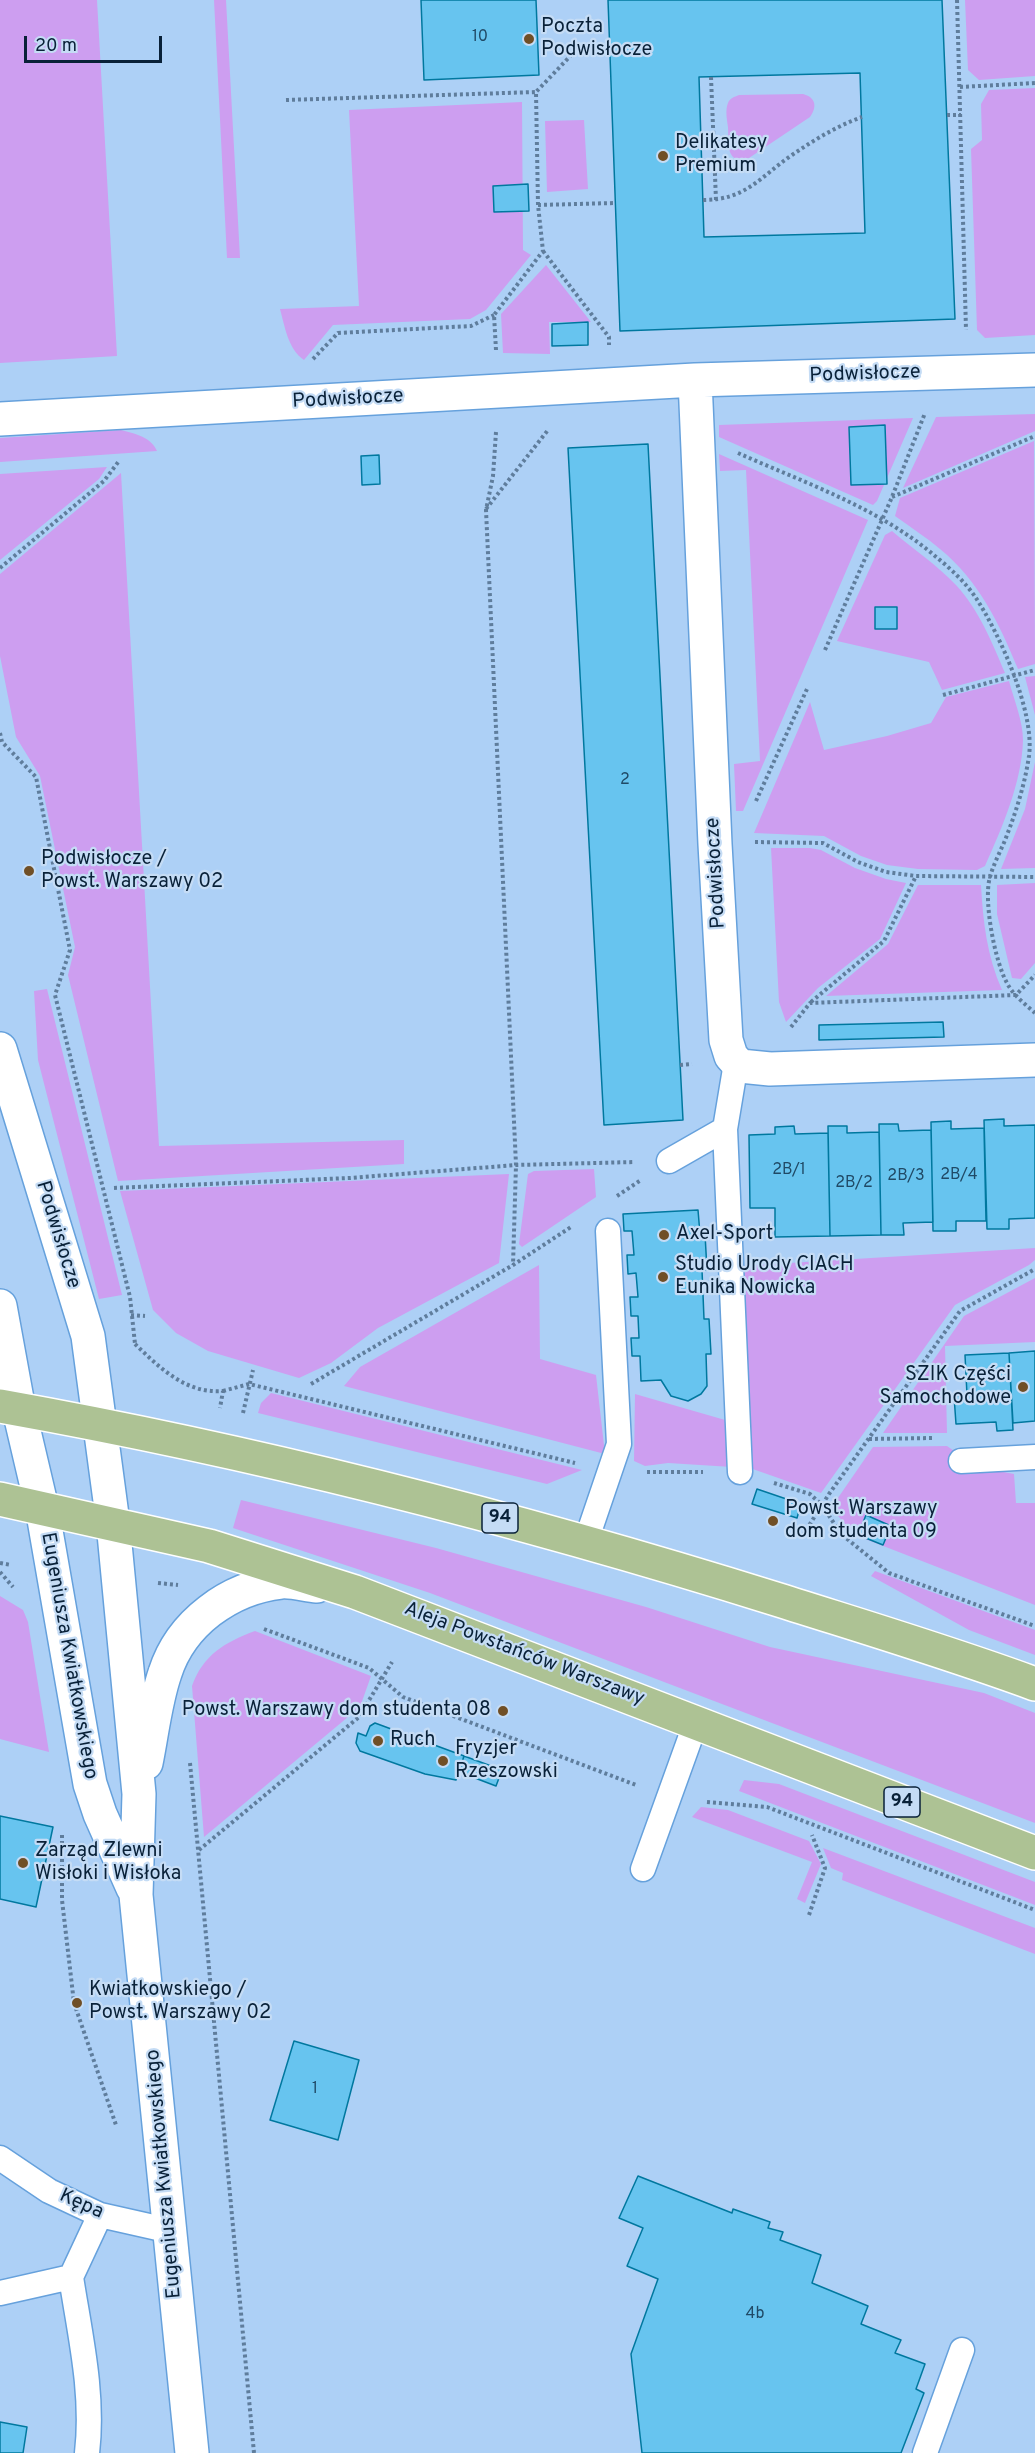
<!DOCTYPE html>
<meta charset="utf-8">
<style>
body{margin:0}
#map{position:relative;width:1035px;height:2453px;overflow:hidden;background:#add0f6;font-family:Overpass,sans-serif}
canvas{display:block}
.scale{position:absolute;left:24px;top:36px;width:138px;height:27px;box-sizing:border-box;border:3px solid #092138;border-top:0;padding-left:8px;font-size:18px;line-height:21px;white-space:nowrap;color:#092138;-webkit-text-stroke:4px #c5dcf5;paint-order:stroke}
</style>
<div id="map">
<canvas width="1035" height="2453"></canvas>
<div class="scale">20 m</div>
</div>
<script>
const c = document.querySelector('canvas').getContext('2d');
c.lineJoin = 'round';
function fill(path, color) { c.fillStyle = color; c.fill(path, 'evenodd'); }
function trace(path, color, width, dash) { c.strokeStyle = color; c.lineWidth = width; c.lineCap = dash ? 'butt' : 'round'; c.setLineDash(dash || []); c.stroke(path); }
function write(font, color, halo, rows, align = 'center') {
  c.font = font + ' Overpass,sans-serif'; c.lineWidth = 4.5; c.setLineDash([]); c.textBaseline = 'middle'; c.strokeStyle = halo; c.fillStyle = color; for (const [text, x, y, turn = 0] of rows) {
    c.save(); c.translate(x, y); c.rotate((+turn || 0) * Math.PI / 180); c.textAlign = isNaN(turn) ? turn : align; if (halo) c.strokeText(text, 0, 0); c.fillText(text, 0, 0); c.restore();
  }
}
const green = new Path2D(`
 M 0,0 L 97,0 L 117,356 L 0,363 Z
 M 214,0 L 226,0 L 240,258 L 227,258 Z
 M 965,0 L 1035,0 L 1035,76 L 979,80 L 968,70 Z
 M 1035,88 L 1035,335 L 985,338 L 977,330 L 971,149 L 982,140 L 981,104 L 989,90 Z
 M 803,94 C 815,97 818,106 810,117 L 749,158 C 725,165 729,144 728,127 C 727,120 725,110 728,103 C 730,98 734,97 739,95 Z
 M 522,102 L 523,250 L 531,255 L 486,310 L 470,319 L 333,325 L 304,360 C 288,349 285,327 280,309 L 359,306 L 349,110 Z
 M 584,120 L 588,189 L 547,192 L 545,121 Z
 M 546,265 L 591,322 L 549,322 L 550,354 L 503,353 L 501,314 Z
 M 1035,414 L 1035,431 L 903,488 L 936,417 Z
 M 913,418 L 877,501 L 873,505 L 719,437 L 719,425 Z
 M 121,430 C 136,434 151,437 157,451 L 0,462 L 0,438 Z
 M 1034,441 L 1035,664 L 1018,669 C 999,623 979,581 940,549 C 926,537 910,527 895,516 L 900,498 Z
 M 719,454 L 868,520 L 743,811 L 736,811 L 734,764 L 760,761 L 746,470 L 720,471 Z
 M 107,467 L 99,479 L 0,560 L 0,474 Z
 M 121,473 L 159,1146 L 404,1140 L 404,1164 L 118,1181 L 68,975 L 75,947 L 40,776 L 16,737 L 0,656 L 0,574 Z
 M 892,531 C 913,549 937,565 956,585 C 979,610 992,642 1005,673 L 942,690 L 929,662 L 837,641 L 885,535 Z
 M 1035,676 L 1035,715 L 1025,677 Z
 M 1009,681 C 1014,700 1023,721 1023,740 C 1022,782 1002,828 985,866 L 977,870 L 918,869 L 887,865 L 861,856 L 824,836 L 754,833 L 810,702 L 824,750 L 887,736 L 931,723 L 946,697 Z
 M 1035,762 L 1035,868 L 1001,869 L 1025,809 Z
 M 771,848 L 810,848 L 821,850 L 855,868 L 886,879 L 906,883 L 880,939 L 818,988 L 786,1022 L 779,1002 Z
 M 1035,883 L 1035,963 L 1021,979 L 1012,978 L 997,914 L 997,885 Z
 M 918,885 L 981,885 C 983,922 987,956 1002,990 L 826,996 L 888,944 Z
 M 47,989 L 122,1295 L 99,1299 L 38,1060 L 34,991 Z
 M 594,1169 L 596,1197 L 522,1247 L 519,1244 L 528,1174 L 534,1171 Z
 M 509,1174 L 499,1263 L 378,1328 L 331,1363 L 299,1378 L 208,1351 L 176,1333 L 153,1310 L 120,1191 Z
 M 1035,1248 L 1035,1260 L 1029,1265 L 955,1305 L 821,1493 L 747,1467 L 740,1266 Z
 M 539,1265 L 540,1359 L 596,1375 L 605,1454 L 344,1386 L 360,1367 Z
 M 1035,1278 L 1035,1342 L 945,1346 L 947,1433 L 883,1433 L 964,1316 Z
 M 271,1393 L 582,1470 L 547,1484 L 258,1413 L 261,1403 Z
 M 635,1394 L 732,1422 L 732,1467 L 668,1463 L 645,1466 L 634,1461 Z
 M 947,1446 L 977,1467 L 1014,1474 L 1016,1503 L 1035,1503 L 1035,1605 L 855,1535 L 831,1508 L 873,1447 Z
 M 241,1500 L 436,1548 L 646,1607 L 770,1647 L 984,1693 L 1035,1713 L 1035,1823 L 430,1593 L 233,1528 Z
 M 875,1571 L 1035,1630 L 1035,1655 L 969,1630 L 871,1576 Z
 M 0,1596 L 23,1610 L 28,1622 L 49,1752 L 0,1739 Z
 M 255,1631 L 371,1676 L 360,1707 L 204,1837 L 192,1686 C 203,1655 225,1642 255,1631 Z
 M 744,1780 L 779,1784 L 1035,1882 L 1035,1905 L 739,1791 Z
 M 701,1807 L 728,1810 L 809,1841 L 821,1864 L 805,1903 L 797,1899 L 812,1862 L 692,1817 Z
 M 823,1848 L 1035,1928 L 1035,1954 L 842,1880 L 843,1873 L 831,1868 Z`);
const building = new Path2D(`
 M 421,0 L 536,0 L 539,75 L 424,80 Z
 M 608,0 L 942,0 L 955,319 L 620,331 ZM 860,73 L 865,233 L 704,237 L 699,77 Z
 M 528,184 L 529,211 L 494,212 L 493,186 Z
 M 588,322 L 588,345 L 552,346 L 552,324 Z
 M 885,425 L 887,484 L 851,485 L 849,427 Z
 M 648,444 L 683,1120 L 604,1125 L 568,448 Z
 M 379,455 L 380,484 L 362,485 L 361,456 Z
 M 875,607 L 897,607 L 897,629 L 875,629 Z
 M 943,1022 L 944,1037 L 819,1040 L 819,1025 Z
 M 1004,1119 L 1004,1126 L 1035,1125 L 1035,1218 L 1009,1219 L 1009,1229 L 987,1229 L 984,1120 Z
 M 951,1121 L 951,1129 L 984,1128 L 986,1221 L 956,1221 L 956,1231 L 933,1231 L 931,1122 Z
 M 879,1124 L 898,1124 L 899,1131 L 931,1130 L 933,1222 L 903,1223 L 904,1235 L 881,1235 Z
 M 794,1126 L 795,1134 L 828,1133 L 830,1236 L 775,1237 L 775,1208 L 750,1208 L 749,1135 L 775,1134 L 775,1127 Z
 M 828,1126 L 847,1126 L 847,1133 L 879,1132 L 881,1235 L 830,1236 Z
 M 698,1210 L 700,1234 L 705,1234 L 707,1270 L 702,1270 L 704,1319 L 709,1319 L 711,1354 L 706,1354 L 707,1386 L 701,1394 L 688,1401 L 671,1396 L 661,1380 L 641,1381 L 640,1356 L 632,1356 L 631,1338 L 639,1338 L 638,1316 L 631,1316 L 630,1297 L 638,1297 L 636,1273 L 628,1274 L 627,1255 L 634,1255 L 632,1231 L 624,1231 L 623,1214 Z
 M 1035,1351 L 1035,1421 L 1013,1423 L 1009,1353 Z
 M 1009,1353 L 1013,1430 L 997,1431 L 996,1422 L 956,1424 L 954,1396 L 967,1395 L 965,1355 Z
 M 757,1489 L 801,1504 L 797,1518 L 752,1504 Z
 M 866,1515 L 891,1526 L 883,1545 L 858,1535 Z
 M 375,1723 L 464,1756 L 456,1780 L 425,1774 L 360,1751 L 356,1743 L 358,1733 L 366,1736 L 370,1726 Z
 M 464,1756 L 502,1770 L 496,1786 L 459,1772 Z
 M 0,1816 L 53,1827 L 36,1907 L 0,1899 Z
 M 294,2041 L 359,2060 L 338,2140 L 270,2120 Z
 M 638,2176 L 732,2213 L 733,2209 L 770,2222 L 768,2228 L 783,2232 L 780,2240 L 821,2255 L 812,2283 L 868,2306 L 861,2324 L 901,2340 L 895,2353 L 925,2364 L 916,2389 L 924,2393 L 901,2453 L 642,2453 L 631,2354 L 658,2279 L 627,2266 L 643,2228 L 619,2218 Z
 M 0,2422 L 27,2427 L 23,2453 L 0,2453 Z`);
const path = new Path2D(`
 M 957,0 L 966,330
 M 711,77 L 716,200
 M 960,87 L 1035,83
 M 286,100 L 536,92
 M 947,115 L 961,115
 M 703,200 C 746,200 760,177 792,155 C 814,140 837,126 862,117
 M 538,205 L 615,203
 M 543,251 L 609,337 L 609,345
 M 496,350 L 494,315 L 543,251 L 538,205 L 536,92 L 576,50
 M 313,359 L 338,333 L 471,326 L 494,315
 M 496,432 L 493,476 L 486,510 L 516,1165 L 513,1265
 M 738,453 C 805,483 879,508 935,556 C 950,568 966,583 976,598 C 1000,635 1035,712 1029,756 C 1025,783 1017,809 1007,835 C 1002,849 994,862 990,877 C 983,900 995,962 1007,983 C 1013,995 1025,1004 1035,1013
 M 892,497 L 1035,436
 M 486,509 L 548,430
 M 0,568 L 104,481 L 119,461
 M 825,650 L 892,497 L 925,413
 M 943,695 L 1035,670
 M 0,733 L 2,742 L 36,777 L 70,950 L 55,995 L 130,1297 L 135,1344
 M 756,801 L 807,689
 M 755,842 L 823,843 L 858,862 L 886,872 L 916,876 L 1035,877
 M 811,1002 L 884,941 L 916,876
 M 791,1027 L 810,1003 L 1016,995 L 1035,975
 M 680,1065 L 692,1064
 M 114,1188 L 350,1178 L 516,1165 L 635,1162
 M 617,1196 L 641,1180
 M 131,1315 L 145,1316
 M 135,1344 C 160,1368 186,1394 223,1391 L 220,1408
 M 311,1384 L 513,1265 L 571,1227
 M 223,1391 L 249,1384 L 575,1463
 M 243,1413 L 253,1370
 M 869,1439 L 934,1438
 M 647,1472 L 703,1472
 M 774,1483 L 810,1494 L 822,1505 L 841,1534 L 889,1573 L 1035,1626
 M 803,1535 L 829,1494 L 960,1311 L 1035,1269
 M 0,1563 L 11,1565
 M 0,1572 L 13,1587
 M 158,1583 L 178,1585
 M 264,1629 L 369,1668 L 403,1697 L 636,1785
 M 190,1763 L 254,2453
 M 707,1802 L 767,1807 L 1035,1910
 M 62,1835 L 62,1900 L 74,2003 L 116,2125
 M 199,1850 L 359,1717 L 392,1662
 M 809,1915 L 825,1868 L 812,1835`);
const service = new Path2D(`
 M 725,1129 L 740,1472
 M 669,1161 L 725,1129 L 736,1063
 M 961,1461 L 1035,1457
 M 586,1541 L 619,1444 L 608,1231
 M 643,1869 L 696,1722
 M 0,2158 L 49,2191 L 100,2215 L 171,2231
 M 71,2277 C 80,2335 94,2394 87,2453
 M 0,2293 L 71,2277 L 100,2215
 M 925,2453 L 962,2350`);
const minor = new Path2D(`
 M 695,380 L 715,844 L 726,1040 L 731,1056 L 740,1066 L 770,1069 L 1035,1060
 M 0,419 L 695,380 L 1035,370`);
const tertiary = new Path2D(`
 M 0,1049 L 88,1336 L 113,1523 L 139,1794 L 136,1895 L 192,2453
 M 0,1306 L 19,1410 L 42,1508 L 90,1784 L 100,1814 L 133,1888
 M 146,1763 C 152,1734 155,1702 165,1673 C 181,1623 229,1588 281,1582 C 292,1581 306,1585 317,1586`);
const primary = new Path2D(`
 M 0,1406 C 264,1453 523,1520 779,1600 C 864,1627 951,1653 1035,1684
 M 0,1499 L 209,1546 L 355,1592 L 1035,1853`);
const markers = [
 [529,39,6,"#704f26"],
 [663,156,6,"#704f26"],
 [29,871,6,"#704f26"],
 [664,1235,6,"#704f26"],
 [663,1277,6,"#704f26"],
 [1023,1387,6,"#704f26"],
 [773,1521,6,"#704f26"],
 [503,1711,6,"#704f26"],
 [378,1741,6,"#704f26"],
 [443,1761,6,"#704f26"],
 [23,1863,6,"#704f26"],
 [77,2003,6,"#704f26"]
];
const numberNames = [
 ["10",480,38],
 ["2",625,781],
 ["2B/1",789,1171],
 ["2B/4",959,1176],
 ["2B/3",906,1177],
 ["2B/2",854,1184],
 ["1",315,2090],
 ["4b",755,2315]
];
const shields = [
 [500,1518,36],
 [902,1802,36]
];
const shieldNames = [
 ["94",500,1518],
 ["94",902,1802]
];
const poiNames = [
 ["Poczta",541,28],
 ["Podwisłocze",541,51],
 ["Delikatesy",675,144],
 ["Premium",675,167],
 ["Podwisłocze /",41,860],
 ["Powst. Warszawy 02",41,883],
 ["Axel-Sport",676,1235],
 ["Studio Urody CIACH",675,1266],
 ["Eunika Nowicka",675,1289],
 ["SZIK Części",1011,1376,"right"],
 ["Samochodowe",1011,1399,"right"],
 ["Powst. Warszawy",785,1510],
 ["dom studenta 09",785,1533],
 ["Powst. Warszawy dom studenta 08",491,1711,"right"],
 ["Ruch",390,1741],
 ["Fryzjer",455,1750],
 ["Rzeszowski",455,1773],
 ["Zarząd Zlewni",35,1852],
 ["Wisłoki i Wisłoka",35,1875],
 ["Kwiatkowskiego /",89,1991],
 ["Powst. Warszawy 02",89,2014]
];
const streetNames = [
 ["Podwisłocze",865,375,-2],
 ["Podwisłocze",348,400,-3],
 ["Podwisłocze",717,873,-93],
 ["Podwisłocze",57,1235,73],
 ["Aleja Powstańców Warszawy",524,1655,21],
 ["Eugeniusza Kwiatkowskiego",68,1656,80],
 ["Eugeniusza Kwiatkowskiego",165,2174,-95],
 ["Kępa",81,2205,24]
];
fill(green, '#cd9ef0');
fill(building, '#67c4ef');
trace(building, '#00789f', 1.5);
trace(service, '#66a1dc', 27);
trace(minor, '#66a1dc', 36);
trace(tertiary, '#66a1dc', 36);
trace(primary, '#fff', 36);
trace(path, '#5f7d9c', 4, [3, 3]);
trace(service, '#fff', 24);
trace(minor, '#fff', 33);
trace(tertiary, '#fff', 33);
trace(primary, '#adc294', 33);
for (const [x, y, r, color] of markers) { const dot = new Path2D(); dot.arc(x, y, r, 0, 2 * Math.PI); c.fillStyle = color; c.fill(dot); trace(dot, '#c5dcf5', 2); }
write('16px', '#204a66', null, numberNames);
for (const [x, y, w] of shields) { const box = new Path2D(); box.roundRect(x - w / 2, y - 15, w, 30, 4.5); c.fillStyle = '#c5dcf5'; c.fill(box); trace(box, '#092138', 1.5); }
write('bold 18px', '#092138', null, shieldNames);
write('20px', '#092138', '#c5dcf5', poiNames, 'left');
write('20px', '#092138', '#c5dcf5', streetNames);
</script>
